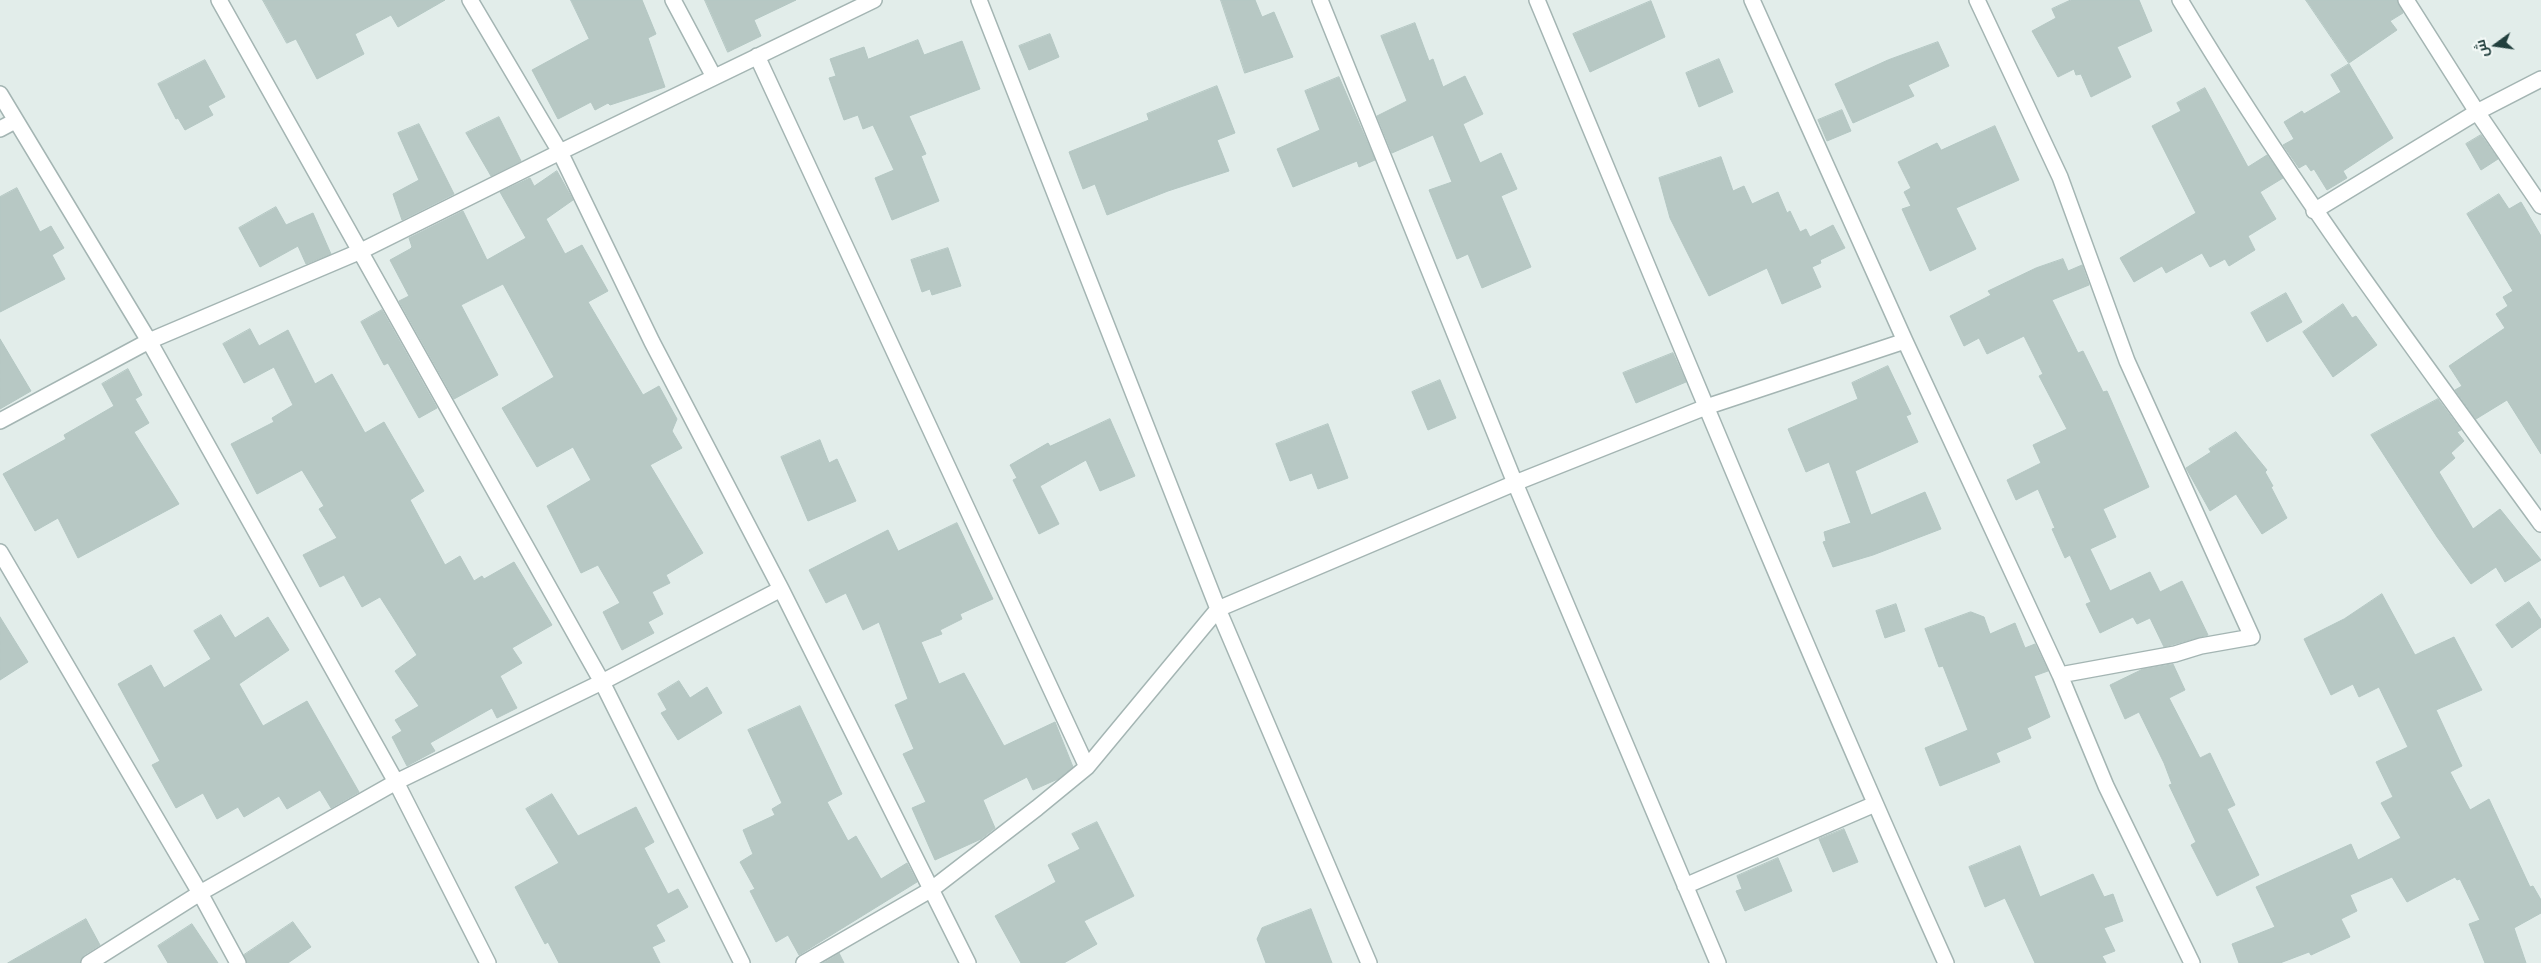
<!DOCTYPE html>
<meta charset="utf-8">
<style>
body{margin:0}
#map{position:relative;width:2541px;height:963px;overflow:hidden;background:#e2edea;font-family:"Work Sans",Cairo,sans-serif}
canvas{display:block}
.north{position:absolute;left:2471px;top:20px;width:50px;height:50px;-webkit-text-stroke:4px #f3f9f7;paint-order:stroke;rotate:256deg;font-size:14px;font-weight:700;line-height:20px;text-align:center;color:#213f3d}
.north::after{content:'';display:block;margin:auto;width:18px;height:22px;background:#213f3d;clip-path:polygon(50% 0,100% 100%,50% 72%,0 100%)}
</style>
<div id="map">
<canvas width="2541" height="963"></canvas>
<div class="north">ش</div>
</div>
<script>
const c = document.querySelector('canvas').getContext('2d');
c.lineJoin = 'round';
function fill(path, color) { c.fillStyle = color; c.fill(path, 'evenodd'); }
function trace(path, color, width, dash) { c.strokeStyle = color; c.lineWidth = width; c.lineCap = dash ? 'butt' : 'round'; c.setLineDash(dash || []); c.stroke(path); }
const building = new Path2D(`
 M 263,0 L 445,0 L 398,27 L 391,15 L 355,34 L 364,54 L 317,79 L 296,39 L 287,43 Z
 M 571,0 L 642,0 L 656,34 L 648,38 L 665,87 L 610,105 L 608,103 L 595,110 L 591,102 L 558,119 L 532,70 L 589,39 Z
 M 705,0 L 796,0 L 754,20 L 761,36 L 728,52 Z
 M 1221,0 L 1255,0 L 1262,17 L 1274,12 L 1293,57 L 1245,73 Z
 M 2071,0 L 2139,0 L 2152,31 L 2117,47 L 2131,77 L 2091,97 L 2081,74 L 2076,75 L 2074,69 L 2058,77 L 2032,31 L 2056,18 L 2052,9 Z
 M 2306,0 L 2397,0 L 2403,13 L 2390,21 L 2397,30 L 2349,63 Z
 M 1651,1 L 1665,37 L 1590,72 L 1573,34 Z
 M 1415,23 L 1429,61 L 1433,59 L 1443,87 L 1465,76 L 1483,114 L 1463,124 L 1480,163 L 1501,153 L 1517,189 L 1501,196 L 1531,267 L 1482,288 L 1468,254 L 1457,259 L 1429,190 L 1452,182 L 1433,135 L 1392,153 L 1377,116 L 1407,101 L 1381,36 Z
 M 1050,34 L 1059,57 L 1029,70 L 1019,46 Z
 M 918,40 L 924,55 L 962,41 L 980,89 L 909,116 L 926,154 L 921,156 L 939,201 L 892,220 L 875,178 L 894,170 L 873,125 L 863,129 L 858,115 L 844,120 L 829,78 L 836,76 L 830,59 L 864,47 L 868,59 Z
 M 1938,42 L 1949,66 L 1908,85 L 1914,96 L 1853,123 L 1835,84 L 1888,60 Z
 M 1719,59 L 1733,92 L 1699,107 L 1686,73 Z
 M 205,60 L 225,97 L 208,106 L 213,115 L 185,130 L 178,118 L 176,119 L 158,84 Z
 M 2349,64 L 2393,138 L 2343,171 L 2347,178 L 2327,190 L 2314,169 L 2311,171 L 2306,164 L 2299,168 L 2283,145 L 2294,139 L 2284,122 L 2302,111 L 2304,114 L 2341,92 L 2331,75 Z
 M 1339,77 L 1375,160 L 1359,167 L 1357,161 L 1293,187 L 1277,149 L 1320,130 L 1305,91 Z
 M 1217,86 L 1235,133 L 1217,140 L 1229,171 L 1168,191 L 1107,215 L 1095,184 L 1083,189 L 1069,152 L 1149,120 L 1147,114 Z
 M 2205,88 L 2248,167 L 2267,155 L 2283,178 L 2260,192 L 2276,219 L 2248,236 L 2255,250 L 2229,266 L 2225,259 L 2210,267 L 2202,253 L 2166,273 L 2162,266 L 2134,282 L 2120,258 L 2196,213 L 2152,126 L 2181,111 L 2177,103 Z
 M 1842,110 L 1851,131 L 1827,141 L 1818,120 Z
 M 499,117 L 521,161 L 491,176 L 466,133 Z
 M 419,124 L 454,194 L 402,220 L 393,194 L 419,180 L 398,133 Z
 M 1995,126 L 2019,180 L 1956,208 L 1976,249 L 1930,271 L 1902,209 L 1911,206 L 1904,192 L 1911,188 L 1898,162 L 1937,143 L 1941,150 Z
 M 2481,135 L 2498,159 L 2481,170 L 2466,144 Z
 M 1721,157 L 1733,191 L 1744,186 L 1752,204 L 1778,192 L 1787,213 L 1790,211 L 1800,232 L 1806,229 L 1810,237 L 1833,225 L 1845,248 L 1820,260 L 1821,263 L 1812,267 L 1821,287 L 1782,304 L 1767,268 L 1709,296 L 1670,218 L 1659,178 Z
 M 557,171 L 573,200 L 546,219 L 565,254 L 582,245 L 608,291 L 588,302 L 643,395 L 659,386 L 677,419 L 672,431 L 682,448 L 650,465 L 703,553 L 666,575 L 670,583 L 652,592 L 663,614 L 648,622 L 654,633 L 622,650 L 603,612 L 620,603 L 598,565 L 581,573 L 547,506 L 591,480 L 573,447 L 537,467 L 502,408 L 554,377 L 503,284 L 461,305 L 498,375 L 454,399 L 399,301 L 409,296 L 390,260 L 410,249 L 412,247 L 409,238 L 463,211 L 487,260 L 526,238 L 500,192 L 530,178 L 534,186 Z
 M 17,188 L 40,232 L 51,226 L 64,248 L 52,255 L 65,279 L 0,312 L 0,197 Z
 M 2499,194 L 2509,209 L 2521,202 L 2541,236 L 2541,454 L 2507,400 L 2476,419 L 2455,390 L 2462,386 L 2449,366 L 2505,328 L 2496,314 L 2508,306 L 2503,297 L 2513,291 L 2467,214 Z
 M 276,207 L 286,225 L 313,213 L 331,254 L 306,264 L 298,246 L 260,267 L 239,228 Z
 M 948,248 L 961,286 L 932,295 L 930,289 L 922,292 L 911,260 Z
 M 2063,259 L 2068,271 L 2082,265 L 2089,285 L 2052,300 L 2078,353 L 2083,351 L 2103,392 L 2107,391 L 2149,487 L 2103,509 L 2116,537 L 2090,549 L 2110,591 L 2150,572 L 2160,592 L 2182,581 L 2208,635 L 2164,647 L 2150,618 L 2137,624 L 2133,617 L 2100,633 L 2086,604 L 2091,602 L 2070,555 L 2065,558 L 2052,529 L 2055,528 L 2038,489 L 2016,500 L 2007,480 L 2041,463 L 2033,445 L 2067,429 L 2039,376 L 2043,374 L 2024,336 L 1987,354 L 1979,338 L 1964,346 L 1950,316 L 1991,295 L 1988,291 L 2036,268 Z
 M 2286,293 L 2302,322 L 2267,342 L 2251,313 Z
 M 2343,304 L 2352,318 L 2356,316 L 2377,345 L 2333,377 L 2303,332 Z
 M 382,310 L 437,408 L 419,418 L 388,363 L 384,365 L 361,322 Z
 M 250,329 L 259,346 L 288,330 L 315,384 L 332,374 L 365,433 L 384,422 L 424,491 L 410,500 L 445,565 L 460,556 L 474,581 L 482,576 L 484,579 L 514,562 L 552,625 L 512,648 L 522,663 L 500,676 L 517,708 L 497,718 L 492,708 L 430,743 L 435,751 L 407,766 L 392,737 L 402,731 L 395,720 L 419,706 L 395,671 L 417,655 L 380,597 L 362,607 L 344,575 L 320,587 L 303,555 L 337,538 L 319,509 L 324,506 L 302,470 L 257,494 L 231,444 L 274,422 L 272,418 L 293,405 L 274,367 L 244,383 L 223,344 Z
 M 0,339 L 31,391 L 0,409 Z
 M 1673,353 L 1686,382 L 1636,403 L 1623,373 Z
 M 1888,366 L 1911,414 L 1906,416 L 1918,442 L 1855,471 L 1871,515 L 1925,492 L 1941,529 L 1873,555 L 1833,567 L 1823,542 L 1826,541 L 1824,532 L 1851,523 L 1829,462 L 1806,472 L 1788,429 L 1858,399 L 1852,383 Z
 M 128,369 L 142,395 L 135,399 L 149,423 L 134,432 L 179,504 L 78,558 L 58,518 L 35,531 L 3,474 L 66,439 L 64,435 L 114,406 L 102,384 Z
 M 1440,380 L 1456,418 L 1428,430 L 1412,392 Z
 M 2438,399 L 2461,430 L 2457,432 L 2464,441 L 2451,453 L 2455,458 L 2439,472 L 2473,529 L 2500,509 L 2541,560 L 2505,582 L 2496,567 L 2471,584 L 2437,537 L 2371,435 Z
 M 1110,419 L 1135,476 L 1100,491 L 1086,460 L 1040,486 L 1059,524 L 1039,534 L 1013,480 L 1017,478 L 1010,465 L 1048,443 L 1050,446 Z
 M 1328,424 L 1348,478 L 1318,489 L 1312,473 L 1290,481 L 1276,444 Z
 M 2236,432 L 2267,470 L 2265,472 L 2273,486 L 2271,487 L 2287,518 L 2262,534 L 2236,494 L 2210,511 L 2186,468 L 2211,452 L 2209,449 Z
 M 820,440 L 829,463 L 837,459 L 856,501 L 808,521 L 781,457 Z
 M 957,523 L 993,599 L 960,614 L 962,619 L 940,630 L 942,634 L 921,642 L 939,684 L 964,673 L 1004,746 L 1055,722 L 1073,767 L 1058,779 L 1033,790 L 1027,777 L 983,800 L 995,828 L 981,839 L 935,860 L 912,808 L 926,802 L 903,754 L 914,749 L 895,705 L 908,699 L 879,622 L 863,630 L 846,593 L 826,603 L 809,570 L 888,530 L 898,551 Z
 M 2382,594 L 2415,655 L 2454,637 L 2482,690 L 2436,710 L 2462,766 L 2450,772 L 2470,810 L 2489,799 L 2530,887 L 2533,886 L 2541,900 L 2541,913 L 2514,928 L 2526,963 L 2485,963 L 2469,924 L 2480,920 L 2460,879 L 2457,880 L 2455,877 L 2407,902 L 2392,877 L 2350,895 L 2357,911 L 2341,919 L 2350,937 L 2311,955 L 2309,952 L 2280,963 L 2239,963 L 2232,944 L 2275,927 L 2256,887 L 2351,844 L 2358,860 L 2401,838 L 2381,803 L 2393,797 L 2376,762 L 2408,747 L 2379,687 L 2359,697 L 2353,684 L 2331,695 L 2304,639 L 2344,619 Z
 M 2529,602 L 2541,620 L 2541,627 L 2512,648 L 2496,625 Z
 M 1896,604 L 1905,631 L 1885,638 L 1876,611 Z
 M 1971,612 L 1984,617 L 1990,634 L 2015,623 L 2025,648 L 2035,644 L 2048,671 L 2034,676 L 2050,717 L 2027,728 L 2031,738 L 1996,753 L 2000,762 L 1940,786 L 1925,748 L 1968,730 L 1943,666 L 1939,667 L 1925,629 Z
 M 221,615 L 235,638 L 268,617 L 289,650 L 239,684 L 263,726 L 307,701 L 359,792 L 331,808 L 320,790 L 287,809 L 279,796 L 244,817 L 238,807 L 217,819 L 203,793 L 176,808 L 152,765 L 160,761 L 118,684 L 151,665 L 164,688 L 211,659 L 194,631 Z
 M 0,617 L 28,662 L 0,680 Z
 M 2173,664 L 2185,690 L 2169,698 L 2200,758 L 2210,753 L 2235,805 L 2227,809 L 2259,875 L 2217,896 L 2191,845 L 2196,842 L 2169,785 L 2172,784 L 2164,763 L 2139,712 L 2125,719 L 2110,685 L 2143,669 Z
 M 679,681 L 690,698 L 707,687 L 722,713 L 678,740 L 661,713 L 667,710 L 658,694 Z
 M 800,706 L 842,794 L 827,802 L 848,841 L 856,836 L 881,879 L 907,863 L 917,882 L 799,955 L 788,935 L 776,942 L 750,891 L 755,889 L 740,862 L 753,854 L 743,830 L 775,815 L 772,809 L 782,803 L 748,730 Z
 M 552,794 L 578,836 L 636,807 L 654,842 L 644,848 L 668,894 L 678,889 L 688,907 L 656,925 L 665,941 L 652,947 L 660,963 L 559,963 L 548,942 L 545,944 L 515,887 L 559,863 L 526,809 Z
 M 1097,822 L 1134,896 L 1084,921 L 1097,944 L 1064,963 L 1021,963 L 995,916 L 1056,882 L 1048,865 L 1080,849 L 1072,834 Z
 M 1844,829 L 1858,862 L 1833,872 L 1819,839 Z
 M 2020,846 L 2040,897 L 2093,874 L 2104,897 L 2113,894 L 2123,921 L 2104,928 L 2115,951 L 2102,956 L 2106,963 L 2035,963 L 2005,898 L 1985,907 L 1969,867 Z
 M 1778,858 L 1792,891 L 1745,911 L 1736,891 L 1742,889 L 1737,876 Z
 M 1311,909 L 1332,963 L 1266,963 L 1257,939 L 1262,928 Z
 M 86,919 L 100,945 L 84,955 L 80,963 L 8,963 Z
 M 293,922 L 311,947 L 288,963 L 247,963 L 244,955 Z
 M 192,924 L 218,963 L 168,963 L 158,946 Z
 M 839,953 L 844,963 L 823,963 Z`);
const street = new Path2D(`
 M 219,0 L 602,682 L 742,963
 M 470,0 L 560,152 L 652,342 L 781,589 L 968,963
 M 673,0 L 714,77
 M 979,0 L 1218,609 L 1369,963
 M 1320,0 L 1515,483 L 1718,963
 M 1537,0 C 1671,322 1803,645 1946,963
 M 1752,0 L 1905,341 L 2060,675 L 2106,786 L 2192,963
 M 1977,0 L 2060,177 L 2127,361 L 2252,637 L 2201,646 L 2175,654 L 2060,675
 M 2180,0 C 2289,183 2416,352 2541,524
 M 2406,0 L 2477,112 L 2541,206
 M 757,56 L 1087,767
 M 0,94 L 149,341 L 396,782 L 488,963
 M 0,129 L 15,121
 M 2314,211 L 2477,112 L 2541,79
 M 0,421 L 149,341 L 361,251 L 560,152 L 874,0
 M 0,552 L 200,893 L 238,963
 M 1685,886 L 1875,804
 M 89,963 L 200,893 L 396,782 L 602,682 L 781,589
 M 804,963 L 932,889 L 1037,808 L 1087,767 L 1218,609 L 1515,483 L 1706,407 L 1905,341`);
fill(building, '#b7c8c4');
trace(building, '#b4c7c3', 1);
trace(street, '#a4b5b3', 18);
trace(street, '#fff', 15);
</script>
